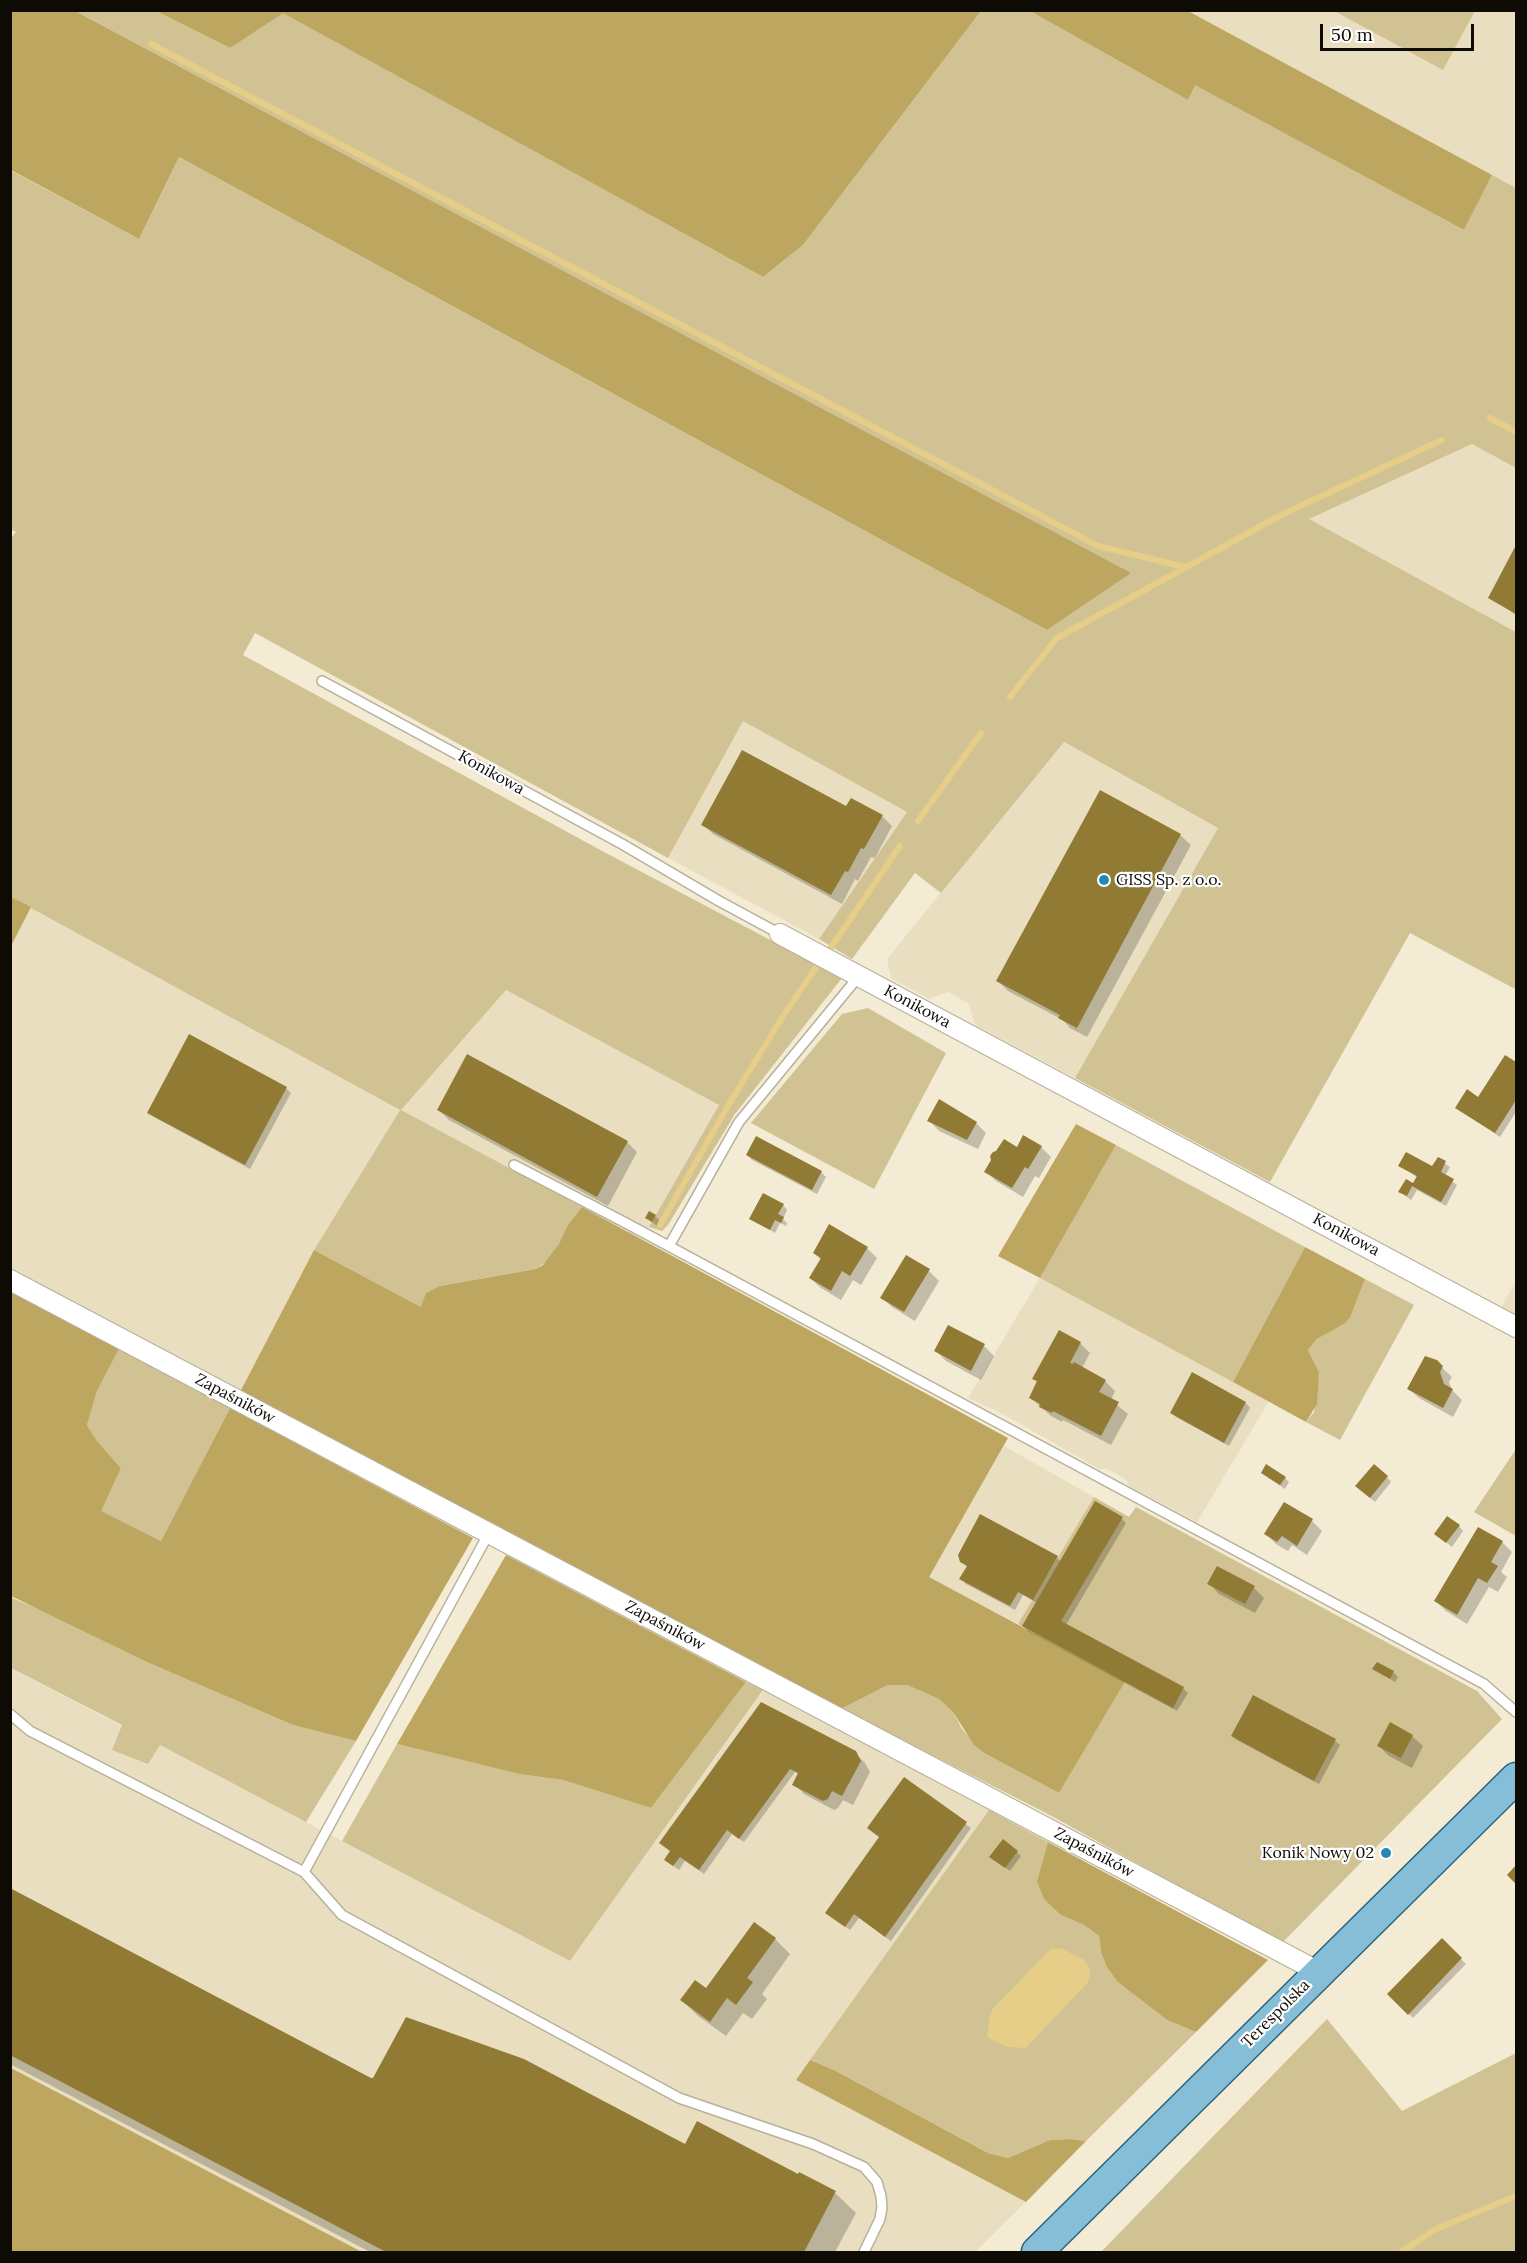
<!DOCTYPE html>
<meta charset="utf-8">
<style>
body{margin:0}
#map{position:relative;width:1527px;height:2263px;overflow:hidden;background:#f3ebd3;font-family:Lora,serif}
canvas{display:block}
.frame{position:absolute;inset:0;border:12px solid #0e0b05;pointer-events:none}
.scale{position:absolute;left:1320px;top:24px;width:154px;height:27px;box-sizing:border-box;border:3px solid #0e0b05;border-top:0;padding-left:8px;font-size:18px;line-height:21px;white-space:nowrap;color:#0e0b05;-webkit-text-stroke:4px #fff;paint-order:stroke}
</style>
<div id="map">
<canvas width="1527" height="2263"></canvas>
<div class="frame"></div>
<div class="scale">50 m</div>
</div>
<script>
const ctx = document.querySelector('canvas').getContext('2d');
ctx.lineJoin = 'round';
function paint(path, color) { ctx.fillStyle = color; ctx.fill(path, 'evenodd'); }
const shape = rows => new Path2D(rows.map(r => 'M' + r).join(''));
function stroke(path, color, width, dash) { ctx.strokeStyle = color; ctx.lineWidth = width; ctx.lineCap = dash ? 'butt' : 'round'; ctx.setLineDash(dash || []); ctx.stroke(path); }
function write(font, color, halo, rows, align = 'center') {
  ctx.font = font + ' Lora,serif'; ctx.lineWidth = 4.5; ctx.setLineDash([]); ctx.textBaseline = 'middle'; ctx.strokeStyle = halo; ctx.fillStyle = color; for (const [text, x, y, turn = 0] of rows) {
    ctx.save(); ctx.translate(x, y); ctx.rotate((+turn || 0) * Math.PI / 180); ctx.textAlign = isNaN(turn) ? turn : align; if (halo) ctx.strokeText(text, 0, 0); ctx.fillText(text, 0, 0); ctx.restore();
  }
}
const built = shape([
 [1188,11,1334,11,1443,69,1475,11,1516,11,1516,188],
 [1472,444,1516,468,1516,632,1308,519],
 [742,720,907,812,819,939,668,858],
 [1063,742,1218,828,1075,1078,975,1025,969,1004,948,992,929,999,891,978,887,959],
 [31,907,400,1110,506,990,720,1105,642,1239,400,1110,314,1250,240,1392,11,1271,10,946],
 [1040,1278,1269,1401,1197,1522,1129,1486,1126,1480,1117,1474,1105,1468,1101,1470,1003,1414,968,1398],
 [1516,1281,1516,1316,1501,1308],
 [1004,1446,1094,1497,1018,1624,928,1577],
 [10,1668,122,1726,112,1750,160,1745,570,1961,764,1690,989,1810,796,2080,1026,2202,975,2252,362,2252,11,2068]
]);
const green = shape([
 [75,11,156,11,230,48,282,12,763,277,803,245,981,11,1030,11,1188,100,1194,84,1464,230,1492,175,1516,188,1516,468,1472,444,1309,519,1516,632,1515,989,1410,933,1270,1182,1075,1078,1218,828,1064,742,941,893,915,873,852,959,819,939,907,812,743,721,668,858,255,633,243,655,604,852,842,978,735,1114,668,1225,662,1231,649,1227,719,1105,506,990,401,1110,582,1207,551,1258,536,1269,440,1286,421,1307,314,1250,400,1110,11,897,10,539,16,532,10,529,10,170,139,239,179,157,1047,630,1130,573],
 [1334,11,1475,11,1443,70],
 [868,1008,946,1053,874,1189,751,1123,842,1014],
 [1116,1145,1305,1247,1233,1382,1040,1278],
 [1365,1279,1414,1305,1340,1440,1306,1422,1314,1412,1319,1372,1308,1350,1317,1339,1344,1324,1350,1318],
 [119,1349,230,1408,161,1541,100,1511,121,1468,97,1441,87,1425,97,1391],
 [1516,1449,1516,1536,1474,1512],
 [1094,1497,1129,1517,1136,1507,1477,1691,1502,1719,1282,1943,1046,1813,841,1709,888,1685,907,1685,939,1699,953,1712,962,1729,984,1753,1059,1793,1125,1682,1018,1624],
 [10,1597,52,1615,149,1663,293,1725,356,1741,306,1822,160,1745,148,1764,112,1750,122,1725,11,1668],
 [746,1682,763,1690,570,1961,342,1841,397,1744,519,1774,563,1780,651,1808],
 [989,1810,1048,1842,1037,1881,1061,1915,1084,1925,1099,1936,1101,1952,1135,1995,1167,2020,1196,2032,1086,2141,1070,2139,1050,2140,1008,2158,988,2153,834,2070,810,2060],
 [1327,2019,1402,2111,1516,2053,1516,2252,1101,2252]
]);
const forest = shape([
 [10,11,75,11,1131,573,1047,630,179,157,139,239,11,170],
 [156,11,981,11,803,245,763,277,283,13,230,48],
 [1030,11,1188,11,1492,175,1464,230,1195,85,1188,100],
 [11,897,31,907,11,946],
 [1076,1124,1116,1145,1040,1278,998,1256],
 [582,1207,1008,1438,929,1577,1125,1682,1059,1793,984,1753,974,1745,953,1712,939,1699,907,1685,888,1685,841,1709,240,1392,314,1250,421,1307,426,1293,440,1286,536,1269,543,1265,559,1244,568,1225],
 [1305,1247,1365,1279,1350,1318,1344,1324,1317,1339,1308,1350,1319,1372,1317,1404,1306,1422,1233,1382],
 [11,1292,119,1349,97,1391,87,1425,97,1441,121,1468,101,1511,161,1541,230,1408,473,1538,356,1741,293,1725,149,1663,11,1596],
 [506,1555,746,1682,651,1808,563,1780,519,1774,397,1744],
 [1048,1842,1268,1960,1196,2032,1167,2020,1118,1982,1107,1967,1101,1952,1099,1936,1084,1925,1061,1915,1044,1899,1037,1881],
 [810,2060,834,2070,988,2153,1008,2158,1050,2140,1070,2139,1086,2141,1026,2202,796,2080],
 [10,2068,11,2068,362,2252,11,2252]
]);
const water = shape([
 [1061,1948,1084,1960,1089,1967,1090,1975,1088,1982,1026,2048,1007,2047,987,2037,990,2016,993,2008,1051,1949]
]);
const shadow = shape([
 [1516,548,1516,615,1490,598],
 [1100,792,1180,835,1191,845,1087,1037,1070,1028,1063,1020,1008,991,998,981],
 [847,808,882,816,892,826,875,858,871,857,858,881,855,879,842,904,713,834,703,824],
 [1506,1057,1516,1064,1516,1112,1500,1137,1462,1112,1479,1099],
 [286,1088,291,1093,250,1169,154,1117,149,1112],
 [439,1110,627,1142,637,1152,608,1206,449,1120],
 [929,1120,976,1123,986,1133,978,1149,939,1131],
 [1041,1147,1051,1157,1039,1178,1035,1176,1023,1197,996,1181,986,1171,1017,1149],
 [747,1155,821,1172,826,1177,817,1194,752,1160],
 [1439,1159,1450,1167,1445,1176,1457,1185,1446,1206,1417,1190,1411,1200,1400,1192,1413,1185,1418,1178,1400,1165,1433,1168],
 [783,1205,787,1210,783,1219,787,1223,786,1226,780,1223,775,1233,751,1218],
 [655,1216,660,1221,657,1226,647,1218],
 [867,1248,877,1258,861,1285,853,1280,841,1300,821,1288,810,1278,821,1260,814,1253],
 [907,1257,929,1271,939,1281,915,1321,892,1307,882,1297],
 [949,1327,984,1346,994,1356,981,1380,946,1361,936,1351],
 [1080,1343,1090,1353,1082,1368,1105,1381,1115,1391,1111,1400,1128,1414,1111,1445,1063,1420,1062,1422,1051,1416,1031,1398,1038,1383,1034,1379],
 [1436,1362,1452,1377,1449,1382,1452,1390,1462,1400,1453,1417,1419,1398,1408,1388],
 [1193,1374,1246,1403,1250,1408,1229,1446,1176,1417,1172,1413],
 [1267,1477,1285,1478,1289,1482,1285,1489],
 [1387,1477,1391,1482,1375,1502,1362,1491],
 [1122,1519,1126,1523,1066,1625,1183,1688,1188,1693,1177,1711,1028,1631,1023,1626,1037,1603,1023,1595,1015,1610,966,1584,961,1579,968,1567,961,1561,1057,1558,1061,1562],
 [1312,1521,1322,1531,1307,1555,1292,1545,1288,1551,1276,1544,1266,1534],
 [1459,1526,1463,1531,1452,1547,1441,1538],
 [1479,1529,1502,1542,1512,1552,1501,1572,1507,1577,1498,1592,1489,1587,1467,1624,1446,1611,1436,1601],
 [1209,1583,1254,1588,1264,1598,1255,1613,1219,1594],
 [1374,1669,1393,1672,1398,1677,1395,1682],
 [761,1704,855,1753,865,1763,870,1772,853,1805,843,1800,838,1808,834,1810,804,1794,794,1784,799,1774,795,1772,744,1842,732,1834,704,1874,685,1861,679,1870,671,1864],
 [1232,1736,1335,1741,1340,1745,1319,1784,1237,1740],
 [1412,1736,1423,1746,1412,1768,1389,1756,1379,1746],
 [904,1779,971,1828,891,1941,859,1918,850,1930,832,1917,881,1838],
 [1017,1852,1021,1856,1010,1871,996,1861],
 [10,1890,371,2079,685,2146,799,2176,835,2193,856,2213,835,2252,370,2252,10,2064],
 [775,1939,790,1954,762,1994,767,1999,752,2019,743,2013,726,2036,698,2016,682,2000,706,1991],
 [1442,1941,1466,1964,1413,2018,1389,1994]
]);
const stream = shape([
 [151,44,1098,546,1185,567],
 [1490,418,1516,432],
 [1010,697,1057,638,1283,514,1442,440],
 [918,821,981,733],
 [830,949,900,846],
 [660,1225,732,1099,785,1013,817,966],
 [1401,2252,1436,2229,1516,2196]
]);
const building = shape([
 [1516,545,1516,614,1488,598],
 [742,750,846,806,851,798,883,815,864,849,861,848,848,872,845,871,831,895,701,825],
 [1100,790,1181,834,1077,1028,1058,1018,1060,1015,996,981],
 [189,1034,287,1087,245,1165,147,1113],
 [467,1054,628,1141,597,1197,437,1110],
 [1505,1055,1516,1062,1516,1100,1495,1133,1455,1108,1467,1089,1478,1097],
 [939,1099,977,1122,967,1140,927,1121],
 [1023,1135,1042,1146,1028,1169,1025,1167,1012,1188,984,1172,991,1160,990,1156,993,1152,996,1151,1004,1139,1017,1147],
 [756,1136,822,1171,812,1190,746,1155],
 [1406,1152,1432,1166,1438,1157,1446,1161,1441,1172,1454,1179,1441,1202,1412,1186,1407,1196,1398,1192,1406,1179,1413,1183,1417,1176,1398,1166],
 [763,1193,784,1204,778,1214,784,1217,781,1223,775,1220,770,1230,749,1219],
 [649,1211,656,1215,652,1222,645,1218],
 [829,1224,868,1247,850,1276,842,1271,831,1291,809,1278,821,1258,813,1253],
 [906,1255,930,1269,904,1312,880,1298],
 [948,1325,985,1344,971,1371,934,1351],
 [1059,1330,1081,1342,1070,1363,1073,1364,1074,1362,1106,1380,1099,1392,1119,1402,1101,1436,1053,1411,1052,1413,1039,1407,1040,1404,1029,1398,1037,1381,1032,1379],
 [1425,1356,1437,1360,1443,1366,1440,1372,1444,1384,1453,1389,1443,1408,1407,1389],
 [1192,1372,1246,1402,1224,1443,1170,1413],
 [1266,1464,1286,1477,1280,1485,1261,1473],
 [1374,1464,1388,1476,1370,1498,1355,1486],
 [1095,1501,1123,1517,1061,1621,1184,1687,1173,1708,1022,1626],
 [1284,1502,1313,1519,1297,1546,1282,1536,1277,1542,1264,1534],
 [980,1514,1058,1556,1033,1600,1018,1592,1010,1606,959,1579,967,1566,960,1562,958,1555],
 [1447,1516,1460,1525,1446,1543,1434,1534],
 [1478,1527,1503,1541,1491,1562,1498,1566,1487,1583,1478,1578,1457,1615,1434,1601],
 [1217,1566,1255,1586,1245,1604,1207,1584],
 [1377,1662,1394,1671,1390,1679,1372,1669],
 [1253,1695,1336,1739,1314,1781,1231,1736],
 [761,1702,856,1751,861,1761,842,1796,832,1791,828,1799,823,1801,792,1785,798,1773,790,1769,739,1839,727,1830,699,1870,680,1857,673,1866,664,1860,670,1851,659,1843],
 [1390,1722,1413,1735,1401,1758,1377,1746],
 [904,1777,967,1822,885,1937,854,1914,845,1927,825,1913,879,1837,867,1828],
 [1003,1839,1018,1851,1005,1868,989,1857],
 [1516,1865,1516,1884,1507,1875],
 [10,1888,371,2078,373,2078,406,2017,524,2059,685,2144,697,2121,798,2174,799,2172,836,2191,804,2252,386,2252,10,2055],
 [754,1922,776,1938,747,1978,753,1982,736,2005,727,1998,710,2022,680,2000,695,1980,706,1988],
 [1442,1938,1462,1958,1408,2015,1387,1994]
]);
const lane = shape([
 [322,681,622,844,719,901,780,934],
 [514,1165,624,1222,1484,1684,1516,1712],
 [669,1246,739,1122,859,976],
 [10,1714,30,1731,304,1872,342,1915,679,2098,813,2144,864,2167,877,2182,881,2196,882,2207,880,2219,864,2252],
 [304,1872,489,1533]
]);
const street = shape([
 [780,934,1516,1327],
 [10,1280,1319,1972]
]);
const primary = shape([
 [1037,2252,1516,1778]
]);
const markers = [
 [1104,880,6,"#2687b2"],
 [1386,1853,6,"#2687b2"]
];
const streetNames = [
 ["Konikowa",491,773,29],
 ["Konikowa",917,1007,28],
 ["Konikowa",1346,1235,28],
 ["Zapaśników",235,1399,28],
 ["Zapaśników",665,1626,28],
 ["Zapaśników",1094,1853,28],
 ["Terespolska",1276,2014,-45]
];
const poiNames = [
 ["GISS Sp. z o.o.",1116,880],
 ["Konik Nowy 02",1374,1853,"right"]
];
paint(built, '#e9dfc0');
paint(green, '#d1c293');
paint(forest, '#bca660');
paint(water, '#e6ce88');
paint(shadow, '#0003');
stroke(stream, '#e6ce88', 6);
paint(building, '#907a34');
stroke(lane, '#b7b09a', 12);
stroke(street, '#b7b09a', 22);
stroke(primary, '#28637d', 33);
stroke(lane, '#fff', 9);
stroke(street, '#fff', 20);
stroke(primary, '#86bed8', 30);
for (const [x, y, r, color] of markers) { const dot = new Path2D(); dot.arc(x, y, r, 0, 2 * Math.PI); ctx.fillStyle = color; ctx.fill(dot); stroke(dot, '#fff', 2); }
write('16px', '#0e0b05', '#fff', streetNames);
write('16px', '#0e0b05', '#fff', poiNames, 'left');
</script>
